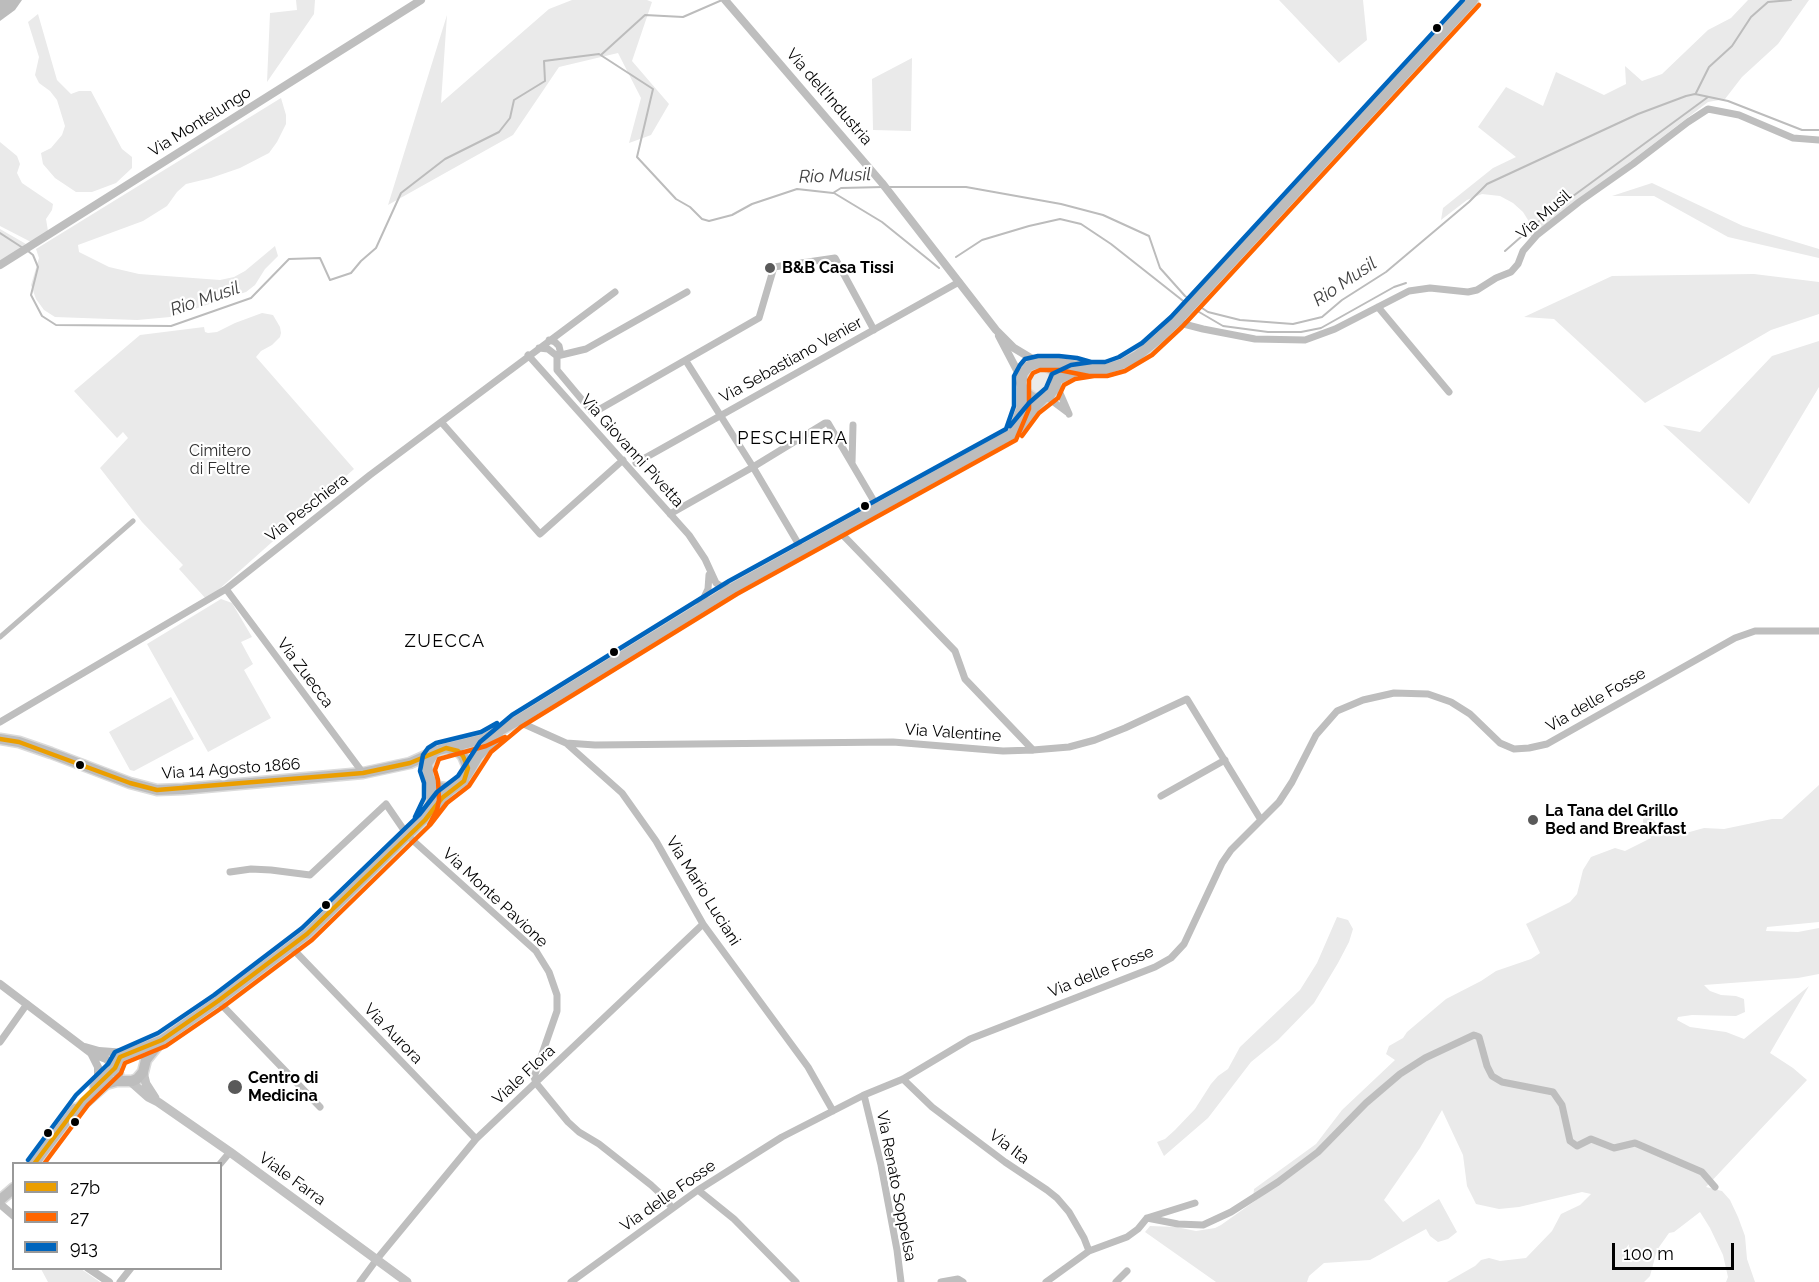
<!DOCTYPE html>
<style>
body{margin:0}
#map{position:relative;width:1819px;height:1282px;overflow:hidden;background:#fff;font-family:Raleway,sans-serif}
canvas{display:block}
.legend{position:absolute;left:12px;top:1162px;width:210px;height:108px;box-sizing:border-box;background:#fff;border:2px solid #999;margin:0;padding:8px 10px;list-style:none;font-size:18px;color:#000}
.legend li{display:flex;align-items:center;gap:12px;height:30px}
.legend b{width:30px;border:2px solid #999}
.scale{position:absolute;left:1612px;top:1243px;width:122px;height:27px;box-sizing:border-box;border:3px solid #000;border-top:0;padding-left:8px;font-size:18px;line-height:21px;white-space:nowrap;color:#000;-webkit-text-stroke:4px #fff;paint-order:stroke}
</style>
<div id="map">
<canvas width="1819" height="1282"></canvas>
<ul class="legend">
<li><b style="height:8px;background:#eb9e00"></b>27b</li>
<li><b style="height:8px;background:#f60"></b>27</li>
<li><b style="height:8px;background:#0065bd"></b>913</li>
</ul>
<div class="scale">100 m</div>
</div>
<script>
const ctx = document.querySelector('canvas').getContext('2d');
ctx.lineJoin = 'round';
function paint(path, color) { ctx.fillStyle = color; ctx.fill(path, 'evenodd'); }
const shape = rows => new Path2D(rows.map(r => 'M' + r).join(''));
function stroke(path, color, width, dash) { ctx.strokeStyle = color; ctx.lineWidth = width; ctx.lineCap = dash ? 'butt' : 'round'; ctx.setLineDash(dash || []); ctx.stroke(path); }
function write(font, color, halo, rows, align = 'center') {
  ctx.font = font + ' Raleway,sans-serif'; ctx.lineWidth = 4.5; ctx.setLineDash([]); ctx.textBaseline = 'middle'; ctx.strokeStyle = halo; ctx.fillStyle = color; for (const [text, x, y, turn = 0] of rows) {
    ctx.save(); ctx.translate(x, y); ctx.rotate((+turn || 0) * Math.PI / 180); ctx.textAlign = isNaN(turn) ? turn : align; if (halo) ctx.strokeText(text, 0, 0); ctx.fillText(text, 0, 0); ctx.restore();
  }
}
const green = shape([
 [296,0,315,0,314,14,267,82,270,13,297,10],
 [572,0,647,0,652,2,632,61,669,104,651,135,629,143,641,98,618,53,559,67,513,135,388,205,447,15,441,103,549,9],
 [1279,0,1363,0,1367,40,1339,63],
 [1748,0,1809,0,1778,44,1742,77,1725,99,1708,102,1531,238,1528,220,1523,212,1513,203,1500,196,1482,194,1467,200,1441,220,1443,208,1493,168,1516,157,1478,127,1506,87,1543,106,1556,72,1604,95,1626,84,1625,66,1642,81,1662,74,1708,30,1731,18],
 [38,14,57,80,71,94,79,91,91,91,122,149,132,157,132,168,116,183,92,192,76,192,55,178,43,164,41,153,51,148,62,135,65,126,57,100,50,91,39,83,35,75,39,57,28,22],
 [912,58,911,131,873,130,872,79],
 [281,98,286,115,286,124,277,142,269,153,240,168,211,178,186,184,177,192,167,206,143,221,78,245,79,252,109,267,139,274,220,280,234,277,245,271,275,246,278,256,265,269,255,285,246,292,170,317,137,320,55,317,44,310,36,299,31,285,39,258,36,249],
 [0,142,17,156,20,164,17,173,22,183,53,204,52,210,46,219,48,231,31,242,0,226],
 [1652,183,1743,226,1819,249,1819,258,1728,237,1654,196,1612,196],
 [0,229,26,244,0,262],
 [1754,274,1819,282,1819,314,1771,330,1645,403,1554,319,1524,317,1612,276],
 [262,313,273,315,280,327,281,333,280,337,272,345,261,351,256,357,354,469,207,600,179,569,183,565,142,522,100,468,128,438,123,432,117,438,74,391,140,335,204,327,205,332,208,333,217,332,235,323],
 [1819,341,1819,387,1749,504,1663,425,1700,432,1772,356],
 [1044,365,1055,379,1046,396,1026,391,1023,374],
 [221,599,232,603,252,637,241,642,253,664,244,670,271,718,208,752,147,644],
 [171,697,194,739,134,771,130,770,109,732],
 [1819,785,1819,922,1767,927,1766,931,1798,932,1819,928,1819,974,1798,978,1704,985,1710,991,1721,995,1736,996,1744,999,1745,1012,1736,1016,1692,1015,1678,1017,1677,1020,1690,1027,1726,1032,1744,1039,1809,986,1770,1053,1793,1068,1807,1080,1706,1187,1722,1191,1730,1200,1738,1217,1745,1236,1747,1259,1755,1282,1726,1282,1728,1277,1723,1255,1710,1228,1700,1212,1674,1232,1669,1233,1657,1250,1650,1276,1644,1282,1447,1282,1475,1266,1481,1260,1489,1258,1500,1261,1526,1258,1552,1231,1561,1214,1580,1205,1591,1194,1582,1192,1519,1207,1499,1209,1476,1204,1467,1186,1463,1155,1442,1110,1420,1148,1384,1200,1403,1222,1439,1199,1457,1232,1448,1239,1438,1242,1430,1236,1426,1229,1370,1260,1324,1263,1309,1276,1307,1282,1216,1282,1145,1232,1150,1226,1176,1227,1196,1231,1215,1228,1221,1225,1293,1174,1323,1149,1364,1107,1394,1082,1438,1053,1471,1037,1479,1037,1475,1031,1473,1034,1454,1041,1392,1079,1362,1105,1321,1147,1291,1171,1253,1199,1254,1189,1316,1144,1342,1110,1395,1060,1386,1054,1389,1046,1403,1038,1407,1032,1446,999,1481,981,1496,971,1531,959,1540,953,1526,924,1570,902,1577,894,1583,870,1591,857,1615,848,1625,851,1651,838,1643,823,1643,819,1647,817,1652,819,1663,830,1686,833,1704,828,1724,829,1772,819,1782,819],
 [1337,917,1348,920,1353,929,1349,942,1338,963,1314,1003,1278,1040,1251,1062,1208,1118,1164,1156,1157,1142,1165,1139,1175,1130,1195,1109,1211,1084,1218,1076,1228,1069,1240,1047,1300,990,1317,963],
 [41,1269,81,1269,100,1282,48,1282]
]);
const water = shape([
 [0,0,22,0,15,10,0,21]
]);
const stream = shape([
 [602,54,645,15,683,17,722,0],
 [1696,93,1709,67,1732,46,1751,17,1768,2,1791,0],
 [889,187,966,187,1061,204,1103,215,1149,236,1160,268,1185,296,1192,301],
 [834,193,882,222,939,268],
 [0,233,23,248],
 [28,251,33,255,38,267,31,295,42,316,56,325,171,326,251,298,289,259,320,258,330,280,351,273,361,261,376,248,401,193,445,159,499,132,510,118,514,100,545,81,544,61,599,54,653,89,637,157,676,199,690,207,702,219,709,221,732,215,752,204,797,189,833,193,841,188,883,187],
 [1505,251,1539,221,1708,97],
 [956,257,982,240,1029,226,1060,219,1081,224,1111,244,1187,304],
 [1196,304,1208,312,1240,320,1293,324,1322,317,1342,300,1386,272,1469,202,1487,184,1638,114,1686,96,1695,94,1728,101,1802,130,1819,130],
 [1194,309,1223,326,1268,332,1301,332,1321,328,1394,287,1406,283]
]);
const pedestrian = shape([
 [0,637,133,521]
]);
const minor = shape([
 [1378,307,1449,392],
 [1176,322,1203,329,1255,339,1305,340,1335,329,1409,291,1430,288,1468,292,1477,290,1496,278,1511,272,1518,264,1523,251,1537,235,1579,202,1633,164,1688,122,1708,109,1739,115,1793,138,1819,140],
 [549,340,555,342,559,346,561,355],
 [539,348,548,349,557,356,586,349,687,292],
 [528,355,689,535,705,559,716,583,722,587,731,588],
 [557,356,557,370,593,413,759,318,774,267,835,258,874,330],
 [686,361,753,467,802,550],
 [1056,384,1069,414],
 [1047,397,1067,412],
 [442,423,540,534,623,460],
 [636,463,959,282],
 [852,463,853,425],
 [670,514,753,467,825,423,828,423,878,508],
 [838,530,955,651,965,679,1033,750],
 [226,589,363,773],
 [700,606,708,589,709,575],
 [517,721,566,743,622,793,656,841,703,924,808,1067,833,1111],
 [0,722,226,589,370,475,615,292],
 [566,743,595,745,893,742,1003,751,1033,750,1069,747,1095,740,1125,728,1187,699,1261,820],
 [1161,796,1225,760],
 [230,872,251,869,271,870,310,875,386,804,408,836,536,951,549,972,557,995,557,1011,534,1077,536,1083,568,1122,579,1132,599,1144,651,1185,664,1197,672,1208],
 [291,947,476,1139],
 [218,1001,320,1107],
 [0,1042,27,1004],
 [903,1079,932,1107,1005,1162,1047,1190,1057,1198,1069,1212,1084,1238,1089,1251,1046,1282],
 [864,1095,881,1165,897,1250,901,1282],
 [220,1164,230,1152],
 [698,1190,734,1219,796,1282],
 [1147,1218,1178,1224,1203,1225,1231,1212,1278,1182,1318,1152,1366,1103,1400,1074,1425,1058,1474,1035,1479,1037,1487,1066,1492,1076,1502,1082,1553,1092,1562,1105,1570,1141,1577,1146,1591,1139,1614,1148,1635,1143,1702,1172,1715,1187],
 [1089,1251,1127,1237,1138,1229,1147,1218,1195,1203],
 [120,1282,131,1268],
 [360,1282,377,1259,476,1139,703,924],
 [571,1282,698,1190,782,1137,864,1095,903,1079,970,1039,1155,967,1171,958,1184,944,1222,863,1231,850,1279,802,1292,782,1316,735,1337,711,1363,700,1394,693,1428,694,1451,702,1470,714,1500,743,1514,749,1529,748,1547,744,1735,638,1755,631,1819,631],
 [941,1282,958,1279,963,1282],
 [1116,1282,1127,1271]
]);
const tertiary = shape([
 [725,0,882,183,996,330,1014,348,1039,363],
 [0,265,421,0],
 [999,336,1021,378],
 [0,984,91,1053,98,1067,98,1078,96,1086],
 [85,1047,99,1051,126,1053],
 [91,1053,106,1059,115,1067],
 [0,1204,14,1216],
 [88,1268,109,1282]
]);
const secondary = shape([
 [143,1072,146,1084,155,1098],
 [130,1081,148,1097,158,1102,230,1152,407,1282]
]);
const primary = shape([
 [1044,364,1053,370,1055,375,1056,384,1050,395,1044,398,1035,399,1024,392,1021,383,1023,373,1029,366,1039,363,1059,363,1085,367],
 [1057,380,1073,372,1090,369,1106,369,1122,364,1137,356,1158,339,1176,322,1473,0],
 [1014,429,1022,407,1022,388],
 [0,739,19,742,51,753,130,783,157,790,183,789,363,773,410,763,439,750,484,739,517,721,733,588,1012,434,1019,428,1034,408,1044,398],
 [433,755,427,764,429,778,433,783,438,787,452,789,464,781,468,768,463,756,458,751,446,748],
 [467,775,478,756,498,736],
 [431,814,442,798,452,789],
 [118,1074,115,1067,120,1057,160,1041],
 [95,1086,115,1068],
 [72,1114,106,1084,117,1081,132,1081,137,1079,143,1072,146,1060,162,1040,218,1001,307,934,423,820,430,807,432,799,431,781],
 [34,1164,75,1109],
 [0,1200,14,1188]
]);
const bus1 = shape([
 [0,739,19,742,130,783,157,790,363,773,410,763,446,748,458,751,463,756,468,768,464,781,442,798,425,820,307,934,218,1001,162,1040,120,1057,115,1068,82,1100,34,1164]
]);
const bus2 = shape([
 [1022,436,1039,413,1058,398,1064,385,1075,379,1094,376],
 [429,825,437,810,439,800,438,780,435,770,439,759,486,746,505,737],
 [44,1164,88,1105,121,1073,125,1063,166,1046,223,1007,312,940,430,825,447,803,469,786,491,752,521,727,737,594,1016,440,1029,409,1029,380,1033,373,1040,370,1059,370,1089,376,1107,376,1125,371,1152,355,1182,327,1479,5]
]);
const bus3 = shape([
 [1010,426,1029,403,1046,388,1052,374,1071,365,1092,362],
 [415,817,424,798,424,783,420,771,423,755,428,748,436,743,481,732,497,723],
 [28,1160,76,1095,108,1064,115,1052,158,1033,214,995,302,928,419,815,437,792,458,776,480,742,512,715,729,581,1006,429,1014,406,1014,376,1020,365,1025,359,1038,356,1059,356,1077,358,1091,362,1105,362,1119,357,1142,343,1171,317,1463,0]
]);
const markers = [
 [1437,28,5,"#000"],
 [770,268,6,"#595959"],
 [865,506,5,"#000"],
 [614,652,5,"#000"],
 [80,765,5,"#000"],
 [1533,820,6,"#595959"],
 [326,905,5,"#000"],
 [235,1087,8,"#595959"],
 [75,1122,5,"#000"],
 [48,1133,5,"#000"]
];
const streetNames = [
 ["Via dell'Industria",829,97,49],
 ["Via Montelungo",200,122,-32],
 ["Via Musil",1544,215,-41],
 ["Via Sebastiano Venier",791,360,-29],
 ["Via Giovanni Pivetta",632,451,48],
 ["Via Peschiera",307,508,-38],
 ["Via Zuecca",305,673,53],
 ["Via delle Fosse",1596,700,-30],
 ["Via Valentine",953,733,4],
 ["Via 14 Agosto 1866",231,769,-4],
 ["Via Mario Luciani",703,891,58],
 ["Via Monte Pavione",495,898,43],
 ["Via delle Fosse",1101,972,-22],
 ["Via Aurora",393,1034,46],
 ["Viale Flora",524,1075,-43],
 ["Via Ita",1009,1147,37],
 ["Viale Farra",292,1179,36],
 ["Via Renato Soppelsa",896,1186,79],
 ["Via delle Fosse",668,1196,-35]
];
const poiNames = [
 ["B&B Casa Tissi",782,268],
 ["La Tana del Grillo",1545,811],
 ["Bed and Breakfast",1545,829],
 ["Centro di",248,1078],
 ["Medicina",248,1096]
];
const parkNames = [
 ["Cimitero",220,451],
 ["di Feltre",220,469]
];
const waterNames = [
 ["Rio Musil",835,176,-2],
 ["Rio Musil",1345,282,-34],
 ["Rio Musil",205,299,-19]
];
const neighbourhoodNames = [
 ["PESCHIERA",793,439],
 ["ZUECCA",445,642]
];
paint(green, '#eaeaea');
paint(water, '#bcbcbc');
stroke(stream, '#bcbcbc', 2);
stroke(primary, '#dbdbdb', 13);
stroke(pedestrian, '#bebebe', 5);
stroke(minor, '#bebebe', 7);
stroke(tertiary, '#bebebe', 8);
stroke(secondary, '#c2c2c2', 9);
stroke(primary, '#bdbdbd', 10);
stroke(bus1, '#eb9e00', 4.5);
stroke(bus2, '#f60', 4.5);
stroke(bus3, '#0065bd', 4.5);
for (const [x, y, r, color] of markers) { const dot = new Path2D(); dot.arc(x, y, r, 0, 2 * Math.PI); ctx.fillStyle = color; ctx.fill(dot); stroke(dot, '#fff', 2); }
write('16px', '#000', '#fff', streetNames);
write('bold 16px', '#000', '#fff', poiNames, 'left');
write('16px', '#303030', '#fff', parkNames);
write('italic 18px', '#414141', '#fff', waterNames);
ctx.letterSpacing = '1.5px';
write('18px', '#000', '#fff', neighbourhoodNames);
ctx.letterSpacing = '0px';
</script>
